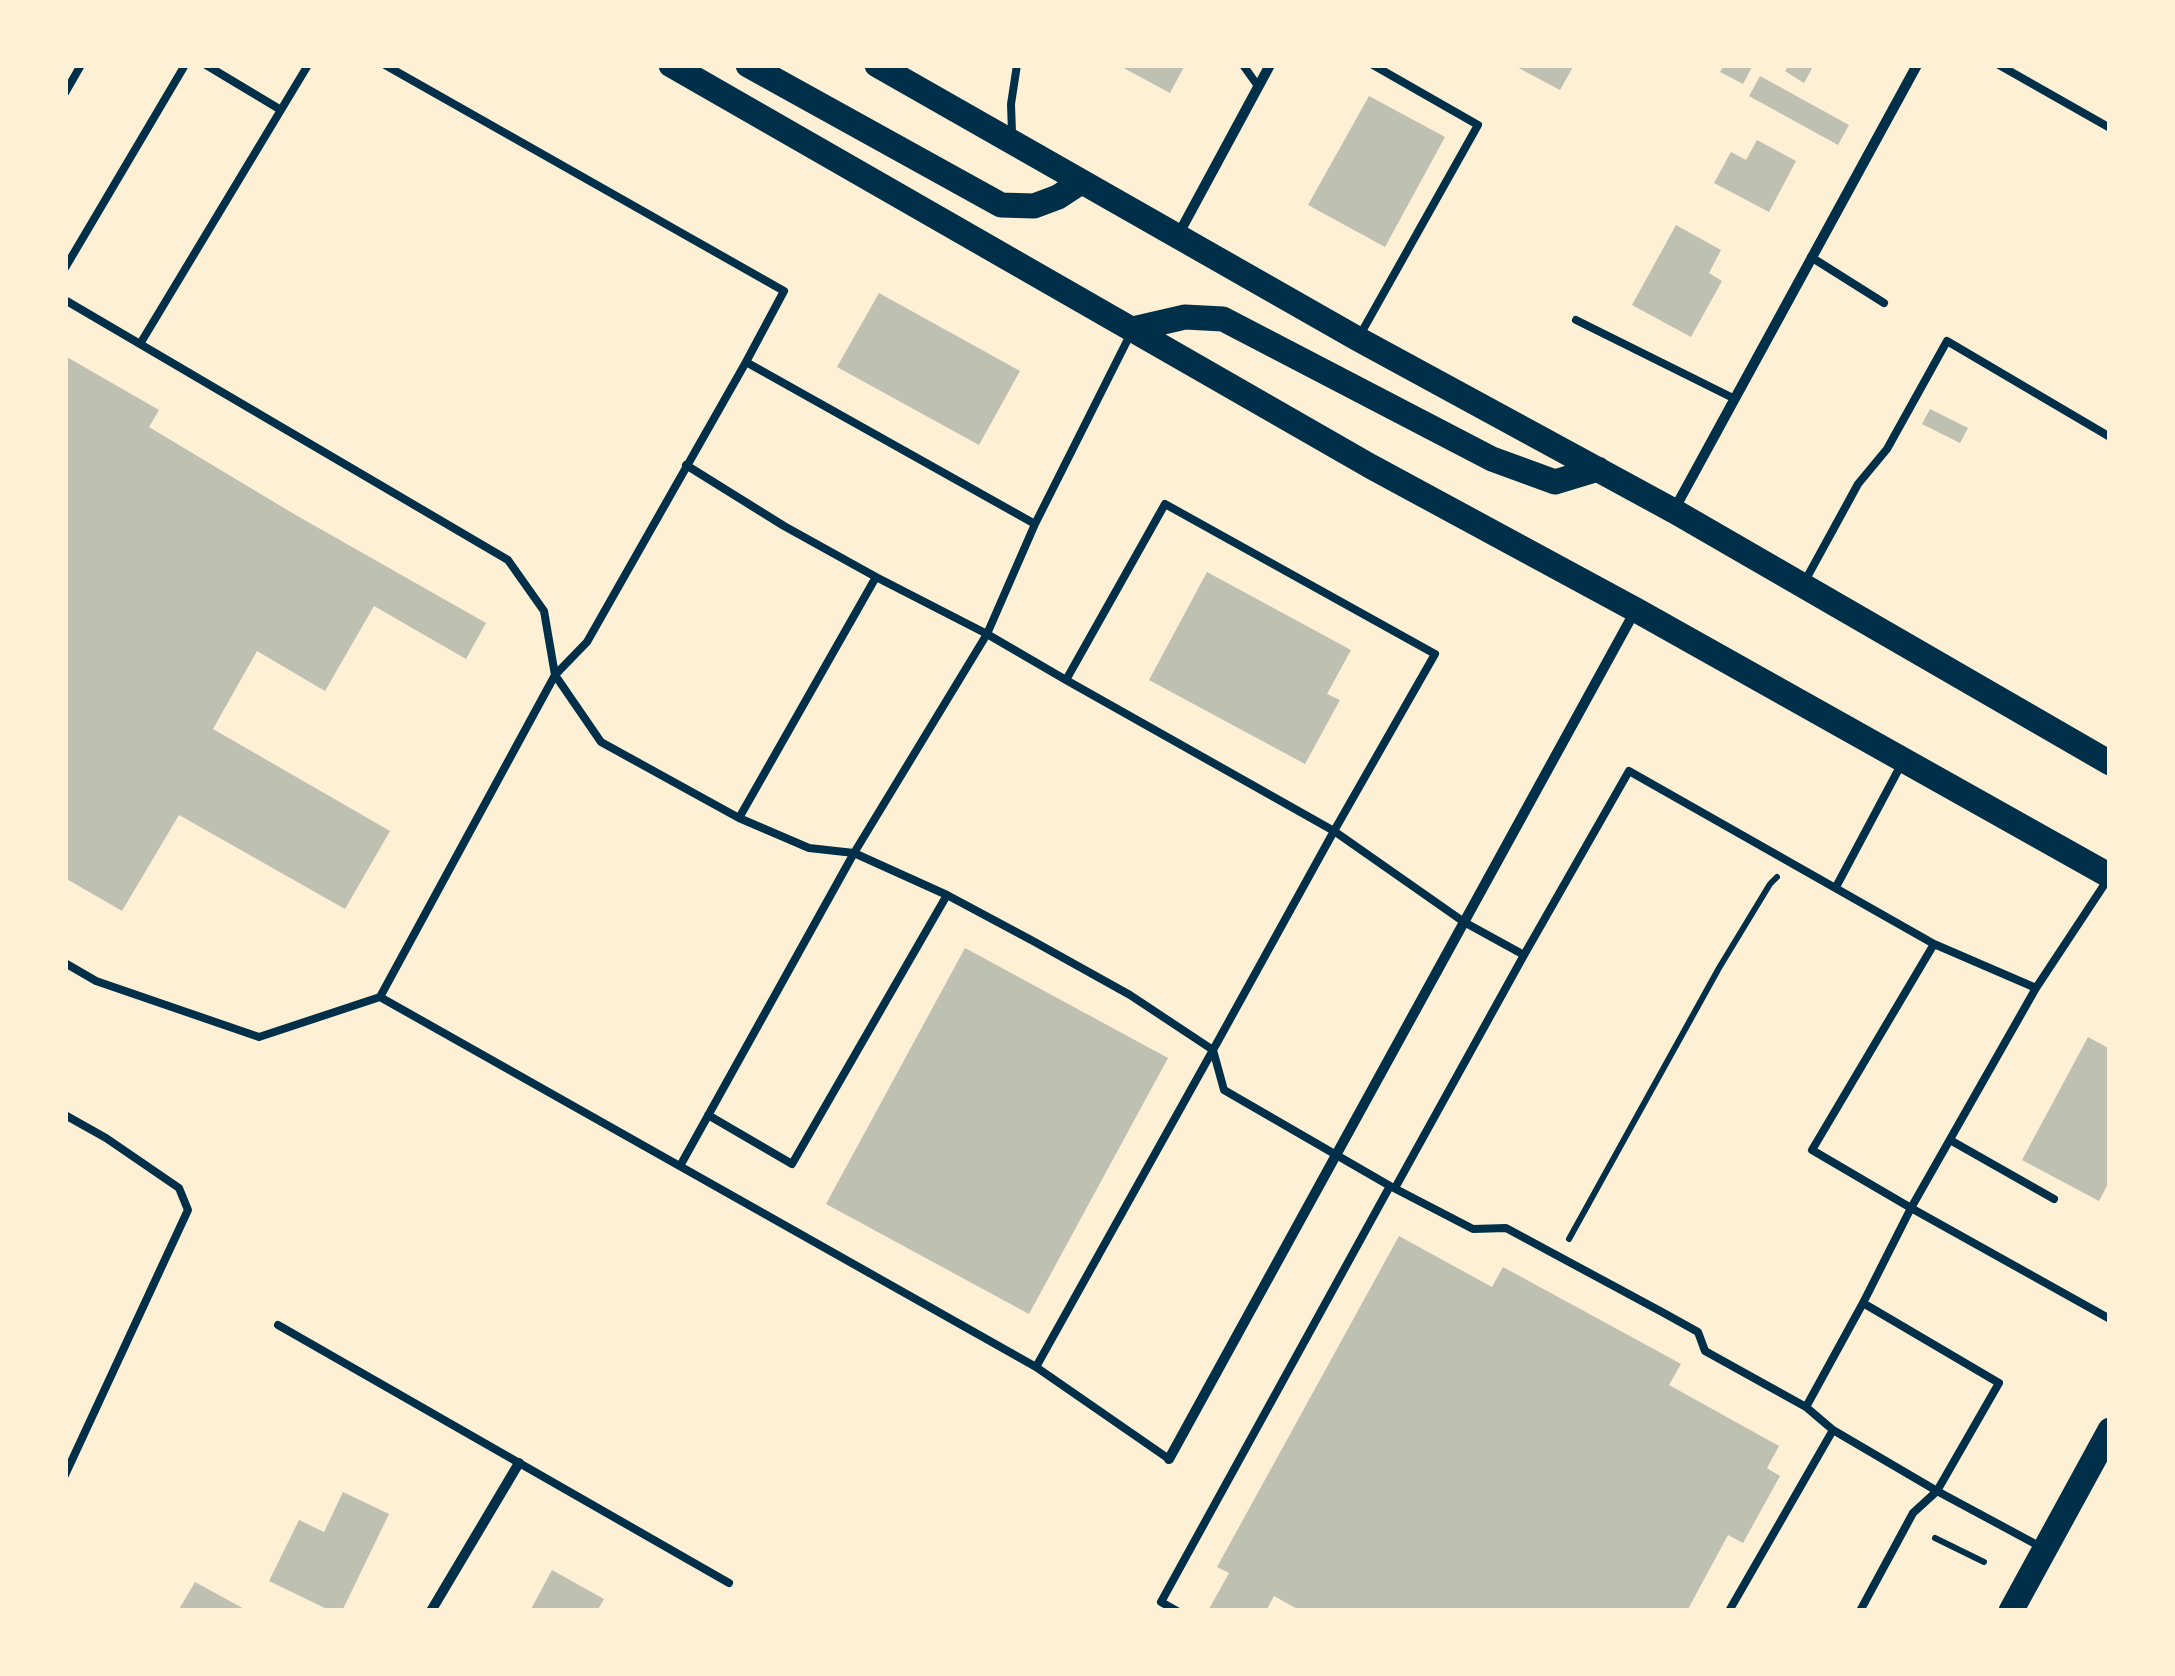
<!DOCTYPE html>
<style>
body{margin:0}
#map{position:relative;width:2175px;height:1676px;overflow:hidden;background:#fdf0d5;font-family:"Playfair Display",serif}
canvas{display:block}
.frame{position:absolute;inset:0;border:68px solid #fdf0d5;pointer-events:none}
</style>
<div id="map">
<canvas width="2175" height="1676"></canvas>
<div class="frame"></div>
</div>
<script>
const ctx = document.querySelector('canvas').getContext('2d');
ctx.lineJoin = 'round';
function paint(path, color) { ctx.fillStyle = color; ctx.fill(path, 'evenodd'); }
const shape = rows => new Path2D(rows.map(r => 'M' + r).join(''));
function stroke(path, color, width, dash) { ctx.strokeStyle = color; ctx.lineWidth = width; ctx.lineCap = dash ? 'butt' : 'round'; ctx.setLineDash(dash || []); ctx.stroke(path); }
const building = shape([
 [1118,65,1185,65,1170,93],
 [1513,65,1568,65,1573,67,1560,90],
 [1724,65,1753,65,1743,84,1720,72],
 [1789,65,1814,65,1804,83,1785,71],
 [1760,76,1849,125,1838,145,1749,96],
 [1369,96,1445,137,1385,247,1308,205],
 [1757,140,1796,161,1769,212,1714,183,1731,152,1746,160],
 [1676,225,1721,250,1709,273,1722,281,1691,337,1632,305],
 [879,293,1020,371,979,445,837,367],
 [65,356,159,410,149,427,294,514,486,623,466,659,374,606,325,691,257,651,213,729,390,831,345,909,179,815,122,911,65,878],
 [1930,409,1968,428,1960,443,1922,424],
 [1207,572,1351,650,1327,694,1340,700,1305,764,1149,680],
 [965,948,1168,1058,1029,1314,826,1204],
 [2088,1037,2110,1049,2110,1180,2099,1201,2022,1160],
 [1399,1236,1492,1287,1503,1267,1650,1347,1681,1364,1669,1385,1779,1446,1767,1468,1780,1476,1743,1543,1728,1535,1687,1611,1301,1611,1274,1596,1266,1611,1209,1609,1229,1573,1217,1567],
 [343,1492,389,1514,342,1611,331,1611,269,1581,299,1520,324,1532],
 [552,1570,604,1599,597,1611,530,1611],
 [195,1582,248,1611,178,1611]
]);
const path = shape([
 [1569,1239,1719,968,1770,884,1777,877],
 [1935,1538,1984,1562]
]);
const service = shape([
 [206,65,281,110],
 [308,65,140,344,508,560,544,611,555,675,380,997,1036,1367],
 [385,65,784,291,746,362,1035,524,987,634,1066,680,1334,831,1435,654,1165,504,1066,680],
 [1243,65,1258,86],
 [1999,65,2110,128],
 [65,93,81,65],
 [1012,133,1011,104,1017,65],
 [1811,257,1884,303],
 [65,268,185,65],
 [65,300,140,344],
 [1576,320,1735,399],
 [1360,335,1478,125,1373,65],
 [746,362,587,642,555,675,601,742,739,818,809,848,854,853,987,634,876,577],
 [686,465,784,526,876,577,739,818],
 [1035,524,1131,333],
 [1805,581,1858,484,1887,449,1947,341,2110,437],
 [1836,887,1902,763],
 [1934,944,2036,988,1911,1208,1812,1150,1934,944],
 [65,963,96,981,259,1037,380,997],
 [2036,988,2108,879],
 [65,1115,106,1138,179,1188,188,1210,65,1475],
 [708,1115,792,1164,947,895],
 [1950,1140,2054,1199],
 [680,1166,854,853,947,895,1033,941,1130,995,1213,1050,1334,831,1464,922,1524,955],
 [1395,1188,1524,955,1629,771,1934,944],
 [1863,1303,1911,1208,2110,1319],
 [278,1325,729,1583],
 [1806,1407,1863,1303,1999,1383,1937,1491,1913,1513,1860,1611],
 [1169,1459,1036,1367,1213,1050,1224,1090,1390,1186,1473,1229,1506,1228,1662,1312,1698,1332,1705,1351,1806,1407,1833,1430,1937,1491,2041,1547],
 [1177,1611,1161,1602,1390,1186],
 [1729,1611,1833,1430]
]);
const minor = shape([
 [1177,237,1270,65],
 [1674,510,1917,65],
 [1169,1459,1635,611],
 [431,1611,519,1463]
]);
const primary = shape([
 [671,65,1370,466,1636,610,2110,876],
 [748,65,1001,205,1034,206,1058,197,1081,182],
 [877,65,1358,339,1674,511,2110,763],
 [1133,329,1185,317,1223,319,1492,459,1555,482,1598,469],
 [2011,1611,2110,1430]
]);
paint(building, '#bec0b2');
stroke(path, '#003049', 6);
stroke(service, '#003049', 8);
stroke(minor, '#003049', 10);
stroke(primary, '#003049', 25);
</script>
